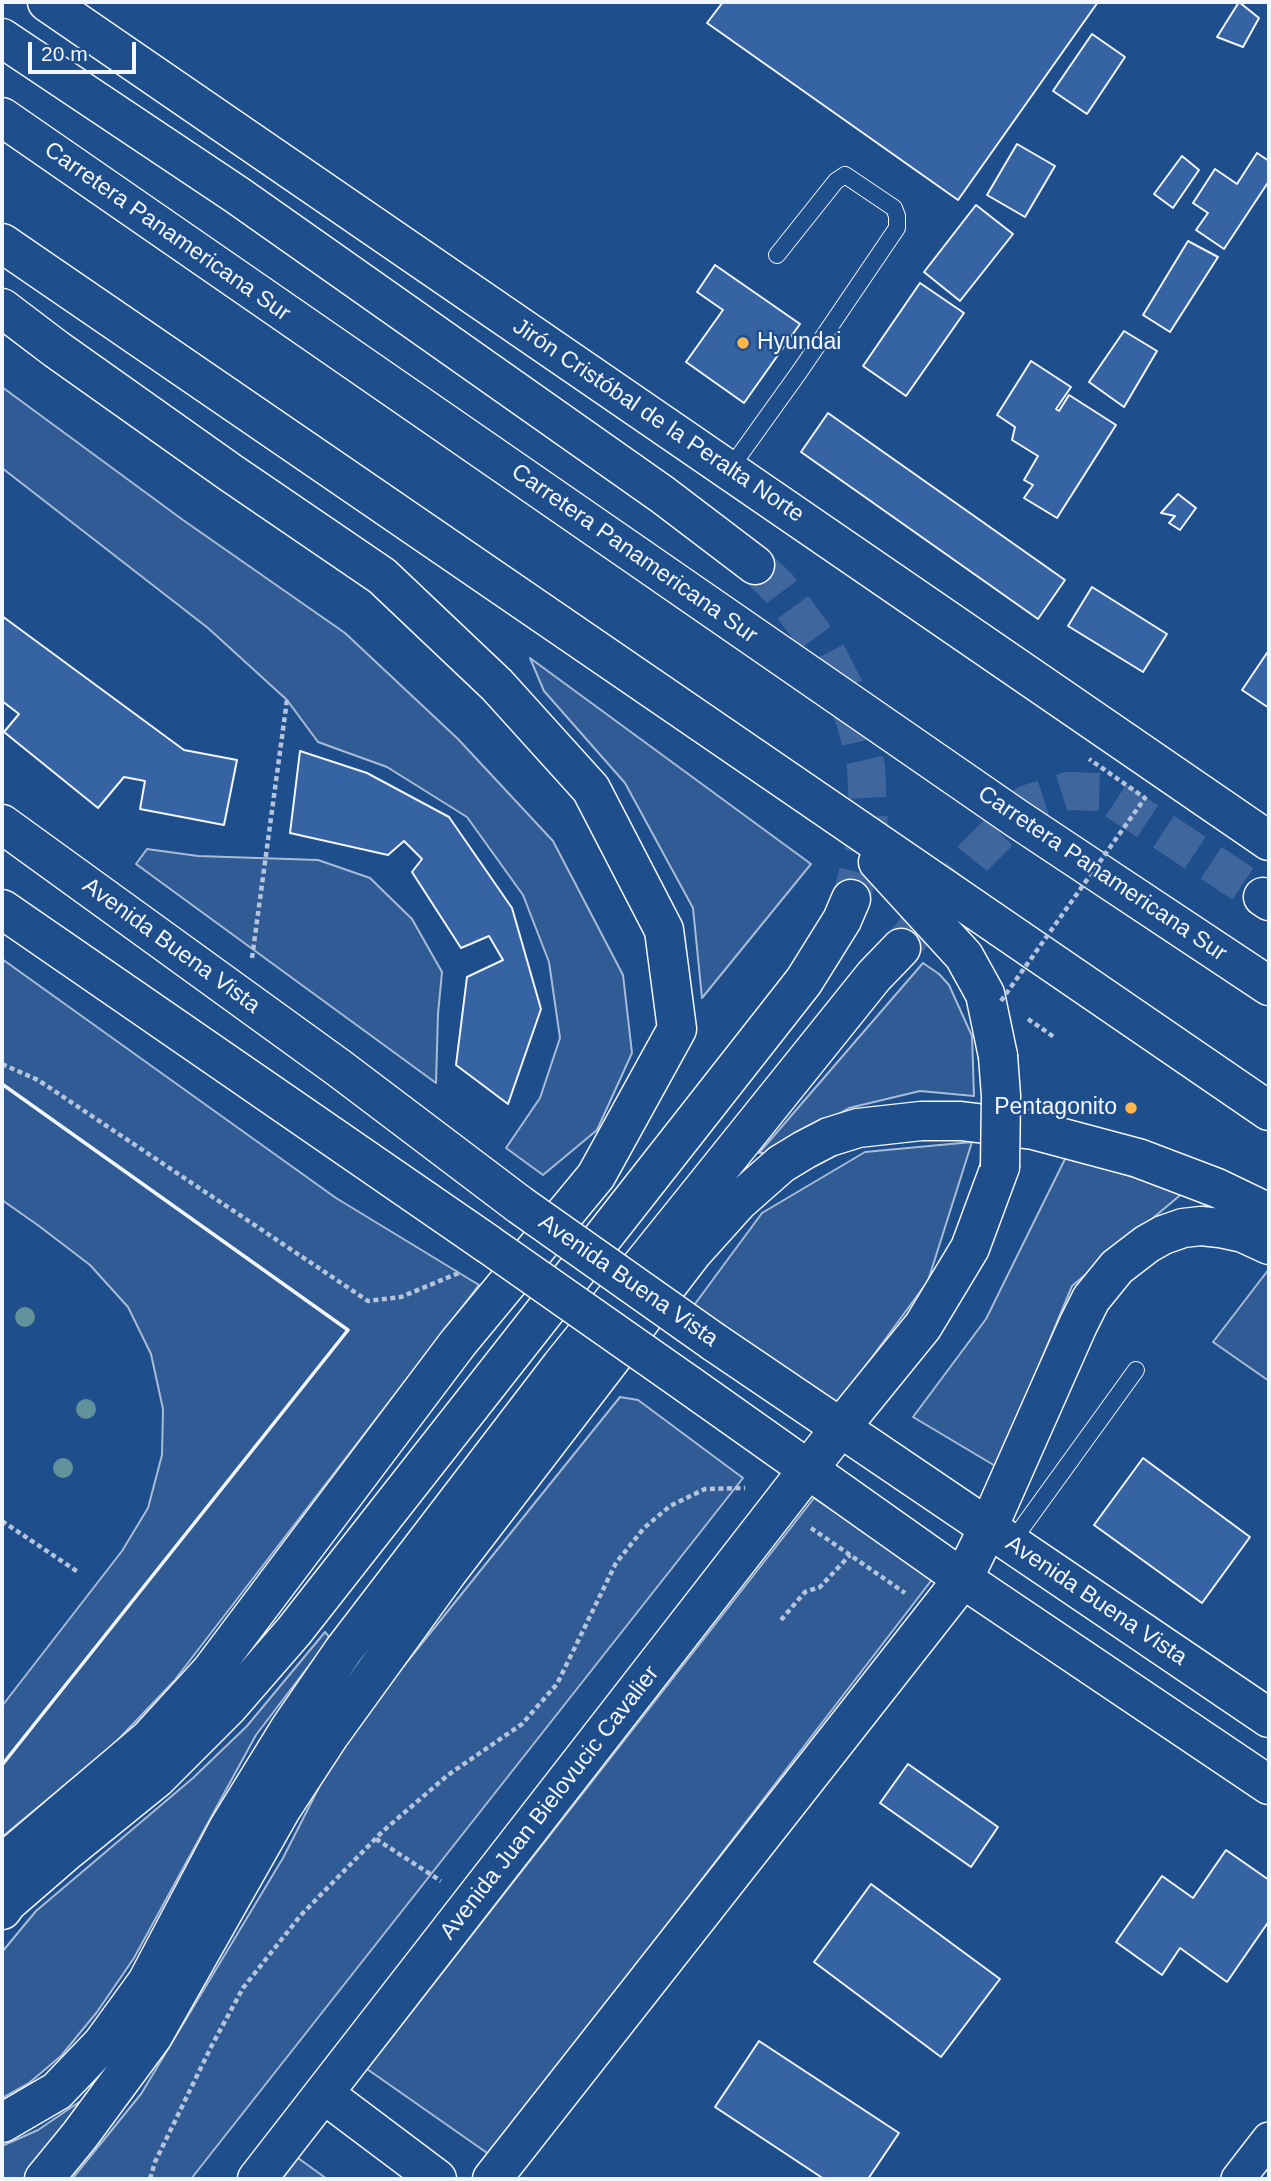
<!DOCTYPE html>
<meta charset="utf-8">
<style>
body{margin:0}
#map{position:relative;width:1271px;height:2181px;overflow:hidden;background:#1f4e8c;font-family:Helvetica,sans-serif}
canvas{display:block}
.frame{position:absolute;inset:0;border:4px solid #f2f6ff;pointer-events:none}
.scale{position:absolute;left:28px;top:42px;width:108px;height:32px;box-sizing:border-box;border:4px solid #f2f6ff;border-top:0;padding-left:9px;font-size:21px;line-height:24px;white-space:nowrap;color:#f2f6ff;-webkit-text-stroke:5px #1f4e8c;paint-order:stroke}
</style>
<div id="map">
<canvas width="1271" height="2181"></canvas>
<div class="frame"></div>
<div class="scale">20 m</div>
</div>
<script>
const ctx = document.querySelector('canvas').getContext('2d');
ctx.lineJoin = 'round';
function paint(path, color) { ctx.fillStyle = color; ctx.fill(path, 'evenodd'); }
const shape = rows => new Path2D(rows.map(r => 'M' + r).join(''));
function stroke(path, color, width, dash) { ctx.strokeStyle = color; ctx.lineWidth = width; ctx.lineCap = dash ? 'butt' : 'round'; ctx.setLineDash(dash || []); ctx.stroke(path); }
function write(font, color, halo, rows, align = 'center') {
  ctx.font = font + ' Helvetica,sans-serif'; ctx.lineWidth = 5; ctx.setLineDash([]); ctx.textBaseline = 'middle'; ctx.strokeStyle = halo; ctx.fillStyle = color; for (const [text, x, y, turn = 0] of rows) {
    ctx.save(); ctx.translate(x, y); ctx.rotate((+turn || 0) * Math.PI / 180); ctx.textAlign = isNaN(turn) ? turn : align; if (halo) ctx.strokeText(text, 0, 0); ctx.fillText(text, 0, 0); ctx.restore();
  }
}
const green = shape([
 [2,387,183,520,345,633,458,739,553,841,623,975,632,1053,597,1130,543,1175,506,1148,540,1098,560,1038,549,962,523,895,467,817,387,767,318,742,287,700,208,628,2,468,2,387],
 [530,658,811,864,702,998,693,908,625,783,544,691,530,658],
 [147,849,198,856,318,860,370,878,412,919,442,972,438,1014,436,1083,136,864,147,849],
 [2,959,336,1198,479,1285,174,1681,113,1745,2,1837,2,1706,122,1551,148,1508,162,1455,163,1409,151,1354,128,1307,90,1265,39,1226,2,1200,2,959],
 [923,963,939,974,949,985,972,1036,974,1096,920,1091,849,1108,769,1153,759,1153,923,963],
 [972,1142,928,1281,834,1409,689,1312,762,1213,865,1152,972,1142],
 [1066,1157,1184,1192,1072,1286,997,1467,913,1417,986,1319,1066,1157],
 [1269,1269,1269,1381,1213,1342,1269,1269],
 [620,1397,638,1400,743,1478,191,2179,72,2179,141,2094,283,1858,341,1744,620,1397],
 [814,1498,934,1577,490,2155,367,2069,814,1498],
 [325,1632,330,1638,256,1735,134,1958,97,2012,61,2056,29,2083,2,2098,2,1952,36,1911,193,1778,247,1726,325,1632],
 [91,2094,24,2179,2,2179,2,2146,38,2130,91,2094],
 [298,2158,327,2179,282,2179,298,2158]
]);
const building = shape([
 [723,2,1098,2,958,200,707,23,723,2],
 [1239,2,1259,18,1243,47,1217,37,1239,2],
 [1092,34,1125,57,1087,114,1053,91,1092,34],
 [1017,144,1055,166,1025,217,987,195,1017,144],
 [1257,153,1269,161,1269,181,1224,249,1196,230,1208,213,1193,203,1215,169,1237,184,1257,153],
 [1182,156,1199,170,1173,208,1154,194,1182,156],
 [976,205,1013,234,960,301,924,272,976,205],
 [1188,241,1218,257,1170,332,1143,315,1188,241],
 [715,265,800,324,744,403,686,362,723,310,697,292,715,265],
 [920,283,964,313,906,396,863,366,920,283],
 [1124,331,1157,351,1124,407,1089,382,1124,331],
 [1031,361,1071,387,1056,409,1059,411,1069,395,1116,425,1057,518,1024,498,1033,485,1024,480,1038,456,1012,440,1015,427,997,415,1031,361],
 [828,413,1065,580,1038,619,801,452,828,413],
 [1178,494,1196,508,1180,530,1169,523,1175,516,1161,513,1178,494],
 [1092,587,1167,634,1143,672,1068,626,1092,587],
 [2,616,184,750,237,760,224,825,140,809,145,781,124,777,98,808,4,732,19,714,2,701,2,616],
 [1269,650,1269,708,1242,690,1269,650],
 [300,751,367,773,449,817,512,908,541,1009,508,1104,456,1065,467,977,503,960,489,936,461,948,412,872,422,859,404,841,388,855,290,833,300,751],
 [1143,1458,1250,1537,1202,1603,1094,1525,1143,1458],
 [908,1764,998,1827,971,1867,880,1803,908,1764],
 [1226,1850,1269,1880,1269,1921,1227,1982,1180,1948,1162,1975,1116,1942,1162,1876,1193,1898,1226,1850],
 [871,1884,1000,1979,941,2057,814,1962,871,1884],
 [759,2041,899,2133,868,2179,824,2179,715,2107,759,2041]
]);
const motorwayTunnel = shape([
 [755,565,778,587,826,652,844,687,857,727,866,766,869,831,851,899],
 [901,948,974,857,1027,804,1068,791,1103,792,1263,897]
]);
const path = shape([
 [252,958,287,700],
 [1028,1019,1054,1037],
 [2,1064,38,1080,368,1301,401,1297,461,1272],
 [2,1521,78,1572],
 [811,1528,905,1593],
 [781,1620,805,1592,820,1587,850,1555],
 [376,1839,441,1881],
 [150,2179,155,2162,211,2047,243,1988,301,1915,383,1831,448,1775,522,1724,557,1684,616,1563,644,1528,670,1506,705,1489,745,1488]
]);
const service = shape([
 [729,470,800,371,897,228,897,216,894,208,845,175,836,181,777,255],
 [1011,1543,1136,1370]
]);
const minor = shape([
 [1238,2179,1269,2139]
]);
const tertiary = shape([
 [47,2,1269,841]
]);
const secondary = shape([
 [2,824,339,1068,520,1205],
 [2,909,488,1244],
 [714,1342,1269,1718],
 [689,1385,963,1579,1269,1785],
 [324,2094,437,2179],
 [257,2179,841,1427],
 [492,2179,963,1579,988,1528]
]);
const motorway = shape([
 [2,38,237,195,663,495,755,565],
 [2,117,1016,818,1269,986],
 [2,243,1269,1111],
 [2,308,56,349,231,473,382,576,497,685,591,789,664,930,677,1029,596,1176,458,1343,211,1671,149,1739,2,1864],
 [878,862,964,956,985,994,998,1056],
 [1263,897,1269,901],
 [841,1427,923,1326,970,1248,1000,1167],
 [988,1528,1078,1325,1091,1299,1117,1267,1147,1244,1163,1235,1183,1228,1201,1226,1220,1228,1243,1233,1269,1245],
 [2,1910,7,1903,67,1851,157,1778,228,1707,294,1631,804,981,842,920,851,899],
 [2,2123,57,2091,102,2044,147,1982,229,1827,290,1728,343,1651,561,1366,874,976,901,948],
 [44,2179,80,2135,153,2036,282,1808,329,1736,447,1573,693,1252,738,1202,781,1164,804,1150,829,1137,858,1128,921,1121,961,1121,1033,1130,1138,1158,1217,1188,1269,1213]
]);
const pathBridge = shape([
 [1001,1001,1145,798,1089,759]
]);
const secondaryBridge = shape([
 [520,1205,714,1342],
 [488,1244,689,1385]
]);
const motorwayBridge = shape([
 [998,1056,1001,1096,1000,1167]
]);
const wall = shape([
 [2,1084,348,1330,2,1765]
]);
const trees = [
 [25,1317],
 [86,1409],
 [63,1468]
];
const markers = [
 [743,343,7,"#ffb74d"],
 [1131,1108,7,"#ffb74d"]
];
const streetNames = [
 ["Carretera Panamericana Sur",167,232,35],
 ["Jirón Cristóbal de la Peralta Norte",658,421,34],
 ["Carretera Panamericana Sur",634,554,35],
 ["Carretera Panamericana Sur",1102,874,34],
 ["Avenida Buena Vista",171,946,36],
 ["Avenida Buena Vista",628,1281,35],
 ["Avenida Buena Vista",1096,1601,34],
 ["Avenida Juan Bielovucic Cavalier",550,1803,-52]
];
const poiNames = [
 ["Hyundai",757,343],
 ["Pentagonito",1117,1108,"right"]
];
paint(green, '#305b95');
stroke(green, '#a8bbd7', 2);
paint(building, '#3563a3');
stroke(building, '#f2f6ff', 2);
stroke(motorwayTunnel, '#3f679d', 38, [38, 19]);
stroke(service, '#f2f6ff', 18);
stroke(minor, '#f2f6ff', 36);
stroke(tertiary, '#f2f6ff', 41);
stroke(secondary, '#f2f6ff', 41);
stroke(motorway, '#f2f6ff', 41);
stroke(path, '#b3c4dc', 4.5, [5, 3.5]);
stroke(service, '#1f4e8c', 16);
stroke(minor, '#1f4e8c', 33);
stroke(tertiary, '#1f4e8c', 38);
stroke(secondary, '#1f4e8c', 38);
stroke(motorway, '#1f4e8c', 38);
stroke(secondaryBridge, '#f2f6ff', 41, []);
stroke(motorwayBridge, '#f2f6ff', 41, []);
stroke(pathBridge, '#b3c4dc', 4.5, [5, 3.5]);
stroke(secondaryBridge, '#1f4e8c', 38);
stroke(motorwayBridge, '#1f4e8c', 38);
stroke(wall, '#f2f6ff', 3.5);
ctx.fillStyle = '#61919a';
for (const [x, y] of trees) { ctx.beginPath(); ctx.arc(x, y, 10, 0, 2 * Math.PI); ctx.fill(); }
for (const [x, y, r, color] of markers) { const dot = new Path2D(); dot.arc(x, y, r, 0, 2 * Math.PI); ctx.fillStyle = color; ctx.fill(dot); stroke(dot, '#1f4e8c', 2.5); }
write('23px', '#f2f6ff', '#1f4e8c', streetNames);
write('23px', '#f2f6ff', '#1f4e8c', poiNames, 'left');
</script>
